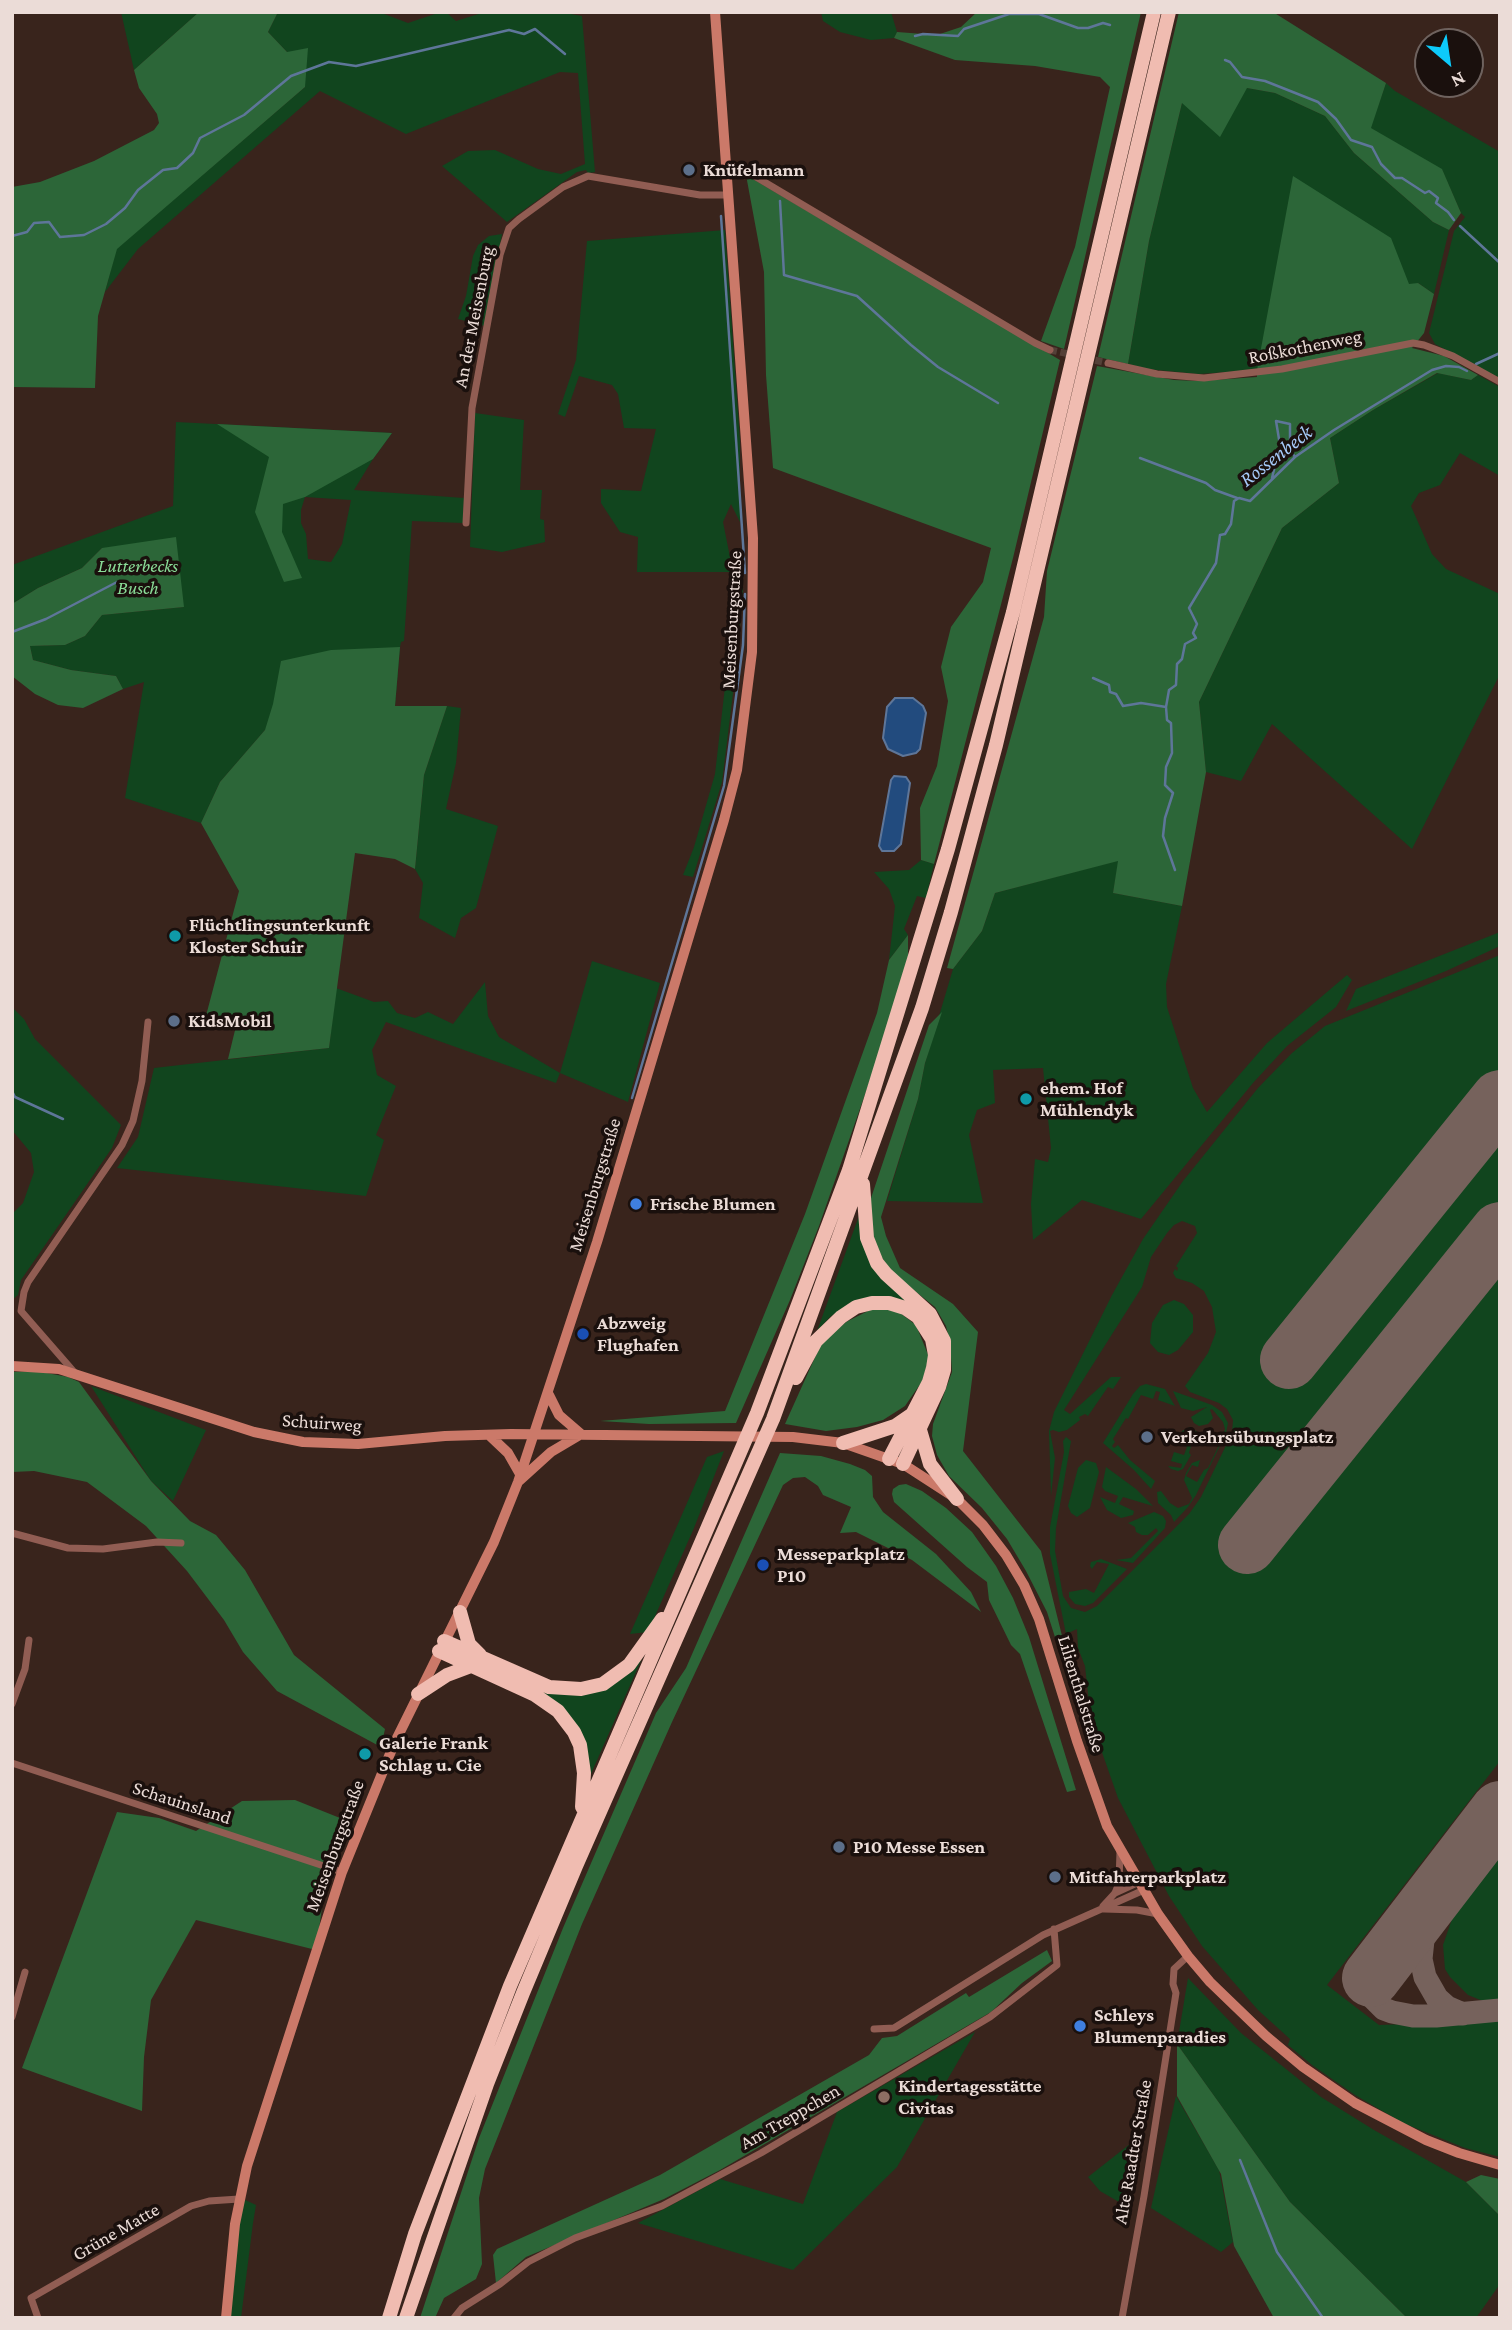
<!DOCTYPE html>
<meta charset="utf-8">
<style>
body{margin:0}
#map{position:relative;width:1512px;height:2330px;overflow:hidden;background:#39241c;font-family:"Crimson Pro",serif}
canvas{display:block}
.frame{position:absolute;inset:0;border:14px solid #ebdcd7;pointer-events:none}
.north{position:absolute;left:1414px;top:28px;width:70px;height:70px;box-sizing:border-box;background:#1a100d;border:2px solid #6e625e;border-radius:50%;rotate:151deg;font-size:19px;font-weight:700;line-height:28px;text-align:center;color:#ebdcd7}
.north::after{content:'';display:block;margin:auto;width:24px;height:32px;background:#0dcafa;clip-path:polygon(50% 0,100% 100%,50% 72%,0 100%)}
</style>
<div id="map">
<canvas width="1512" height="2330"></canvas>
<div class="frame"></div>
<div class="north">N</div>
</div>
<script>
const ctx = document.querySelector('canvas').getContext('2d');
ctx.lineJoin = 'round';
function paint(path, color) { ctx.fillStyle = color; ctx.fill(path, 'evenodd'); }
const shape = rows => new Path2D(rows.map(r => 'M' + r).join(''));
function stroke(path, color, width, dash) { ctx.strokeStyle = color; ctx.lineWidth = width; ctx.lineCap = dash ? 'butt' : 'round'; ctx.setLineDash(dash || []); ctx.stroke(path); }
function write(font, color, halo, rows, align = 'center') {
  ctx.font = font + ' "Crimson Pro",serif'; ctx.lineWidth = 7; ctx.setLineDash([]); ctx.textBaseline = 'middle'; ctx.strokeStyle = halo; ctx.fillStyle = color; for (const [text, x, y, turn = 0] of rows) {
    ctx.save(); ctx.translate(x, y); ctx.rotate((+turn || 0) * Math.PI / 180); ctx.textAlign = isNaN(turn) ? turn : align; if (halo) ctx.strokeText(text, 0, 0); ctx.fillText(text, 0, 0); ctx.restore();
  }
}
const green = shape([
 [121,12,199,12,134,70],
 [278,12,379,12,408,23,441,12,446,12,456,21,485,12,560,12,582,16,595,172,588,173,586,170,577,172,507,222,442,166,468,151,495,150,538,169,561,174,585,164,578,73,560,72,406,134,320,91,138,249,105,292,116,249,305,87,287,52,268,32],
 [821,12,891,12,897,32,894,38,871,40,840,32,823,21],
 [1386,83,1395,91,1500,152,1500,379,1435,344,1429,333,1454,231,1465,217,1461,213,1442,170,1370,128],
 [1247,88,1275,93,1325,116,1354,153,1433,222,1449,230,1434,294,1418,283,1257,370,1198,374,1147,369,1128,364,1149,241,1182,103],
 [725,230,740,440,740,522,731,504,723,522,733,572,637,572,638,537,620,532,601,503,601,489,641,491,656,429,624,428,618,394,612,385,579,376,565,417,558,414,576,360,587,241],
 [502,234,485,326,458,319,466,296,473,256,478,245,489,236],
 [1438,373,1471,380,1478,375,1500,387,1500,476,1460,453,1440,485,1419,493,1411,506,1432,554,1446,569,1500,594,1500,674,1412,849,1272,724,1241,781,1206,772,1199,702,1282,528,1339,483,1330,438,1373,410],
 [475,413,524,420,520,490,542,490,540,519,544,520,545,542,502,552,470,547],
 [176,422,392,433,373,459,354,490,464,498,463,523,412,521,404,641,401,642,400,647,395,706,265,730,220,782,201,823,125,798,144,682,123,689,116,676,71,670,33,660,30,646,65,645,85,636,102,615,184,607,102,548,82,568,38,588,12,604,12,565,173,506],
 [305,497,351,500,342,544,331,562,308,559,306,534,301,523,301,510],
 [733,579,743,588,738,653,722,782,693,877,683,875,694,847,715,774,730,643],
 [447,706,461,708,456,763,446,809,498,826,476,908,461,918,455,938,419,918,423,883,415,869,424,775],
 [921,860,934,864,926,898,917,896,904,929,908,935,889,960,895,906,889,889,874,872,909,870],
 [1119,860,1113,893,1182,906,1166,984,1167,1007,1193,1088,1207,1112,1267,1043,1347,975,1352,980,1336,1007,1287,1046,1253,1083,1141,1219,1082,1200,1033,1240,1031,1204,1035,1159,1048,1162,1051,1148,1043,1068,993,1070,995,1103,977,1110,969,1135,983,1203,887,1201,918,1099,925,1063,953,969,982,931,995,893],
 [1500,932,1500,946,1446,971,1346,1011,1356,989],
 [1500,955,1500,1761,1327,1985,1379,2025,1500,2021,1500,2157,1465,2148,1403,2123,1355,2095,1312,2065,1288,2045,1290,2039,1258,2010,1202,1946,1169,1896,1118,1798,1091,1721,1085,1666,1078,1648,1077,1629,1066,1634,1050,1554,1050,1527,1064,1452,1063,1441,1066,1437,1071,1441,1056,1528,1055,1551,1063,1596,1071,1608,1085,1612,1097,1606,1189,1514,1201,1497,1232,1433,1233,1420,1227,1409,1219,1403,1190,1392,1185,1386,1208,1353,1216,1332,1212,1307,1204,1291,1192,1283,1176,1278,1173,1273,1175,1269,1177,1271,1178,1268,1176,1266,1197,1233,1195,1226,1182,1221,1174,1225,1167,1233,1151,1257,1142,1287,1064,1410,1070,1414,1111,1377,1121,1377,1113,1389,1108,1387,1088,1416,1085,1414,1079,1417,1080,1420,1067,1430,1059,1432,1053,1430,1050,1431,1055,1458,1051,1496,1049,1431,1054,1412,1112,1295,1143,1239,1183,1181,1258,1088,1292,1053,1325,1026],
 [592,961,660,983,628,1102,560,1073,556,1083,386,1022,372,1050,377,1075,396,1086,376,1135,384,1140,366,1196,117,1168,138,1137,154,1068,329,1048,336,988,374,1002,388,1001,397,1013,415,1018,428,1012,453,1024,485,982,488,1016,499,1037,560,1073],
 [12,1007,24,1019,35,1039,121,1125,112,1148,21,1280,18,1295,12,1300,12,1214,23,1203,34,1172,31,1153,12,1130],
 [859,1216,862,1242,907,1301,846,1306,830,1317,817,1331],
 [1174,1300,1184,1304,1193,1315,1193,1332,1178,1350,1169,1355,1158,1352,1150,1343,1152,1323,1163,1305],
 [1146,1384,1165,1389,1175,1406,1158,1400,1160,1392,1156,1391,1153,1399,1141,1395,1128,1419,1126,1418,1113,1439,1115,1442,1112,1446,1114,1448,1118,1445,1130,1460,1155,1481,1151,1489,1134,1470,1103,1443,1133,1394,1140,1386],
 [91,1386,206,1430,173,1501,151,1481],
 [1173,1391,1212,1405,1222,1412,1228,1423,1226,1433,1196,1495,1188,1507,1174,1522,1171,1515,1158,1503,1157,1492,1161,1491,1170,1503,1178,1508,1189,1504,1192,1498,1184,1480,1186,1473,1192,1463,1200,1460,1198,1467,1192,1465,1186,1476,1197,1482,1204,1470,1208,1468,1221,1441,1225,1429,1223,1422,1212,1409,1210,1410,1213,1418,1208,1424,1199,1426,1194,1423,1191,1417,1207,1407,1193,1411,1181,1408],
 [1190,1427,1200,1434,1191,1446,1189,1453,1191,1455,1183,1469,1178,1471,1171,1469,1168,1466,1181,1468,1182,1464,1171,1461,1174,1452,1184,1455,1187,1447,1178,1443,1182,1431],
 [724,1451,694,1528,648,1632,630,1634,707,1457],
 [1086,1460,1096,1463,1099,1472,1090,1508,1077,1517,1071,1513,1068,1506,1078,1468],
 [1106,1467,1136,1489,1153,1506,1123,1497,1119,1504,1134,1511,1133,1515,1121,1518,1107,1510,1100,1497,1115,1503,1118,1496,1105,1491,1102,1487],
 [1154,1512,1163,1516,1166,1521,1165,1528,1133,1563,1116,1560,1131,1558,1158,1531,1156,1528,1148,1535,1142,1535,1136,1532,1135,1527,1128,1523],
 [1101,1559,1127,1569,1093,1603,1085,1606,1075,1604,1069,1597,1069,1592,1086,1589,1094,1593,1109,1564,1097,1562,1092,1569,1090,1566,1091,1562],
 [458,1652,577,1693,643,1656,587,1783,582,1734],
 [1500,1856,1500,2001,1483,2001,1468,1995,1450,1977,1445,1969,1443,1945,1453,1916],
 [1188,1978,1241,2033,1321,2097,1374,2130,1466,2182,1500,2216,1500,2284,1476,2318,1407,2318,1290,2202,1177,2044],
 [975,2032,897,2167,793,2270,638,2223,720,2179,803,2204,837,2112],
 [1176,2096,1219,2170,1233,2242,1221,2252,1151,2208],
 [1140,2136,1131,2209,1100,2191,1088,2177],
 [241,2198,256,2205,253,2223,241,2318,227,2318]
]);
const forest = shape([
 [199,12,278,12,268,32,287,52,308,48,305,87,117,249,98,316,95,388,12,387,12,187,40,182,94,161,154,130,159,123,157,114,139,88,134,70],
 [977,12,1141,12,1064,349,1041,341,1075,247,1110,87,1100,77,1035,66,955,60,894,38,897,32,937,35,961,27],
 [1179,12,1273,12,1386,83,1371,128,1442,169,1461,213,1449,230,1433,222,1354,153,1325,116,1275,93,1247,88,1220,137,1182,103,1149,241,1128,364,1098,357],
 [746,175,1060,360,1013,558,934,864,921,860,920,808,937,766,948,701,941,667,951,627,983,582,991,548,773,468,766,375,764,272],
 [1293,176,1391,238,1409,284,1418,283,1434,294,1424,333,1412,348,1444,356,1478,375,1471,380,1437,373,1373,410,1330,438,1339,483,1282,528,1199,702,1206,772,1182,906,1113,893,1118,861,995,893,982,931,953,969,947,968,1044,617,1047,571,1097,366,1174,380,1199,381,1257,377,1257,370],
 [217,424,392,433,373,459,305,497,283,504,282,532,302,578,284,582,255,512,269,457],
 [176,537,184,607,102,615,85,636,65,645,30,646,33,660,71,670,116,676,123,689,83,708,58,705,35,694,12,676,12,604,38,588,82,568,102,548],
 [400,647,395,706,447,706,424,775,415,869,395,859,355,853,329,1048,228,1059,237,1022,203,1027,239,891,201,823,220,782,265,730,273,704,281,661,331,650],
 [908,935,908,957,877,1060,819,1226,790,1300,736,1423,649,1424,600,1421,725,1411,805,1214,877,1013,889,960],
 [942,1012,925,1063,918,1099,881,1217,886,1236,900,1268,953,1304,978,1332,963,1451,1041,1551,1067,1656,1061,1656,1047,1612,1026,1571,1007,1539,982,1508,949,1476,937,1455,932,1436,933,1424,952,1372,950,1343,946,1326,935,1307,891,1272,874,1245,868,1222,871,1198,929,1025],
 [872,1309,896,1310,916,1325,929,1357,923,1380,905,1406,883,1420,857,1427,826,1431,785,1424,821,1344,846,1322],
 [36,1371,68,1377,79,1382,151,1481,190,1521,216,1535,245,1570,294,1655,385,1729,381,1747,277,1691,243,1652,224,1620,187,1571,146,1526,87,1482,34,1471,12,1472,12,1372],
 [780,1453,821,1456,850,1464,865,1470,872,1476,873,1497,883,1512,936,1554,971,1592,981,1612,912,1560,856,1532,840,1533,851,1507,823,1495,818,1486,805,1477,793,1478,783,1485,672,1722,582,1924,485,2169,479,2198,482,2264,476,2279,444,2298,435,2318,420,2318,479,2138,563,1928,656,1713,686,1668],
 [906,1484,922,1491,946,1508,972,1532,996,1566,1013,1598,1029,1637,1076,1790,1067,1792,1020,1654,1011,1645,989,1600,987,1582,967,1567,894,1502,892,1494,893,1489,899,1485],
 [295,1800,350,1822,328,1866,316,1950,196,1920,151,2000,144,2057,142,2111,22,2068,117,1812,159,1818,196,1831,242,1801],
 [1047,1950,1052,1961,1022,1983,991,2012,720,2170,664,2199,526,2257,496,2283,493,2255,497,2249,660,2175,869,2055,882,2038,897,2036,966,1993,969,1997],
 [1177,2044,1290,2202,1407,2318,1274,2318,1234,2246,1221,2174,1177,2096],
 [1481,2175,1500,2179,1500,2216,1466,2182]
]);
const water = shape([
 [895,698,913,698,923,706,926,713,920,749,916,753,903,756,888,749,883,738,887,707,895,698],
 [894,776,906,777,910,783,901,844,894,851,882,851,879,846,891,780,894,776]
]);
const stream = shape([
 [915,36,923,34,958,36,964,29,1009,14,1039,14,1078,28,1088,28,1103,23,1110,25],
 [1225,60,1230,62,1242,77,1265,81,1318,102,1336,119,1351,140,1372,147,1381,164,1395,178,1402,178,1425,193,1429,191,1438,198,1436,203,1448,212,1454,220],
 [780,201,784,275,857,296,911,345,938,367,998,403],
 [721,216,745,573],
 [1460,226,1500,263],
 [12,236,27,232,34,223,49,222,60,237,84,235,106,224,125,208,138,190,163,170,177,168,193,153,200,138,244,115,291,76,329,62,356,66,509,30,524,34,535,29,565,54],
 [1476,364,1500,353],
 [1140,458,1206,483,1215,490,1237,498],
 [1272,478,1280,445,1276,421,1290,424,1290,450,1295,457],
 [12,632,46,619,117,582],
 [1093,678,1109,685,1110,692,1116,694,1123,706,1141,703,1166,707],
 [1175,870,1163,836,1165,818,1173,793,1165,785,1166,767,1172,753,1171,723,1167,720,1166,707,1169,690,1176,685,1177,664,1182,659,1185,644,1196,638,1193,633,1197,624,1189,608,1216,563,1220,535,1225,534,1231,524,1234,501,1239,498,1250,501,1295,457,1334,430,1432,370,1446,366,1459,367,1467,371],
 [12,1091,15,1097,63,1119],
 [632,1098,724,786,743,645,745,594],
 [1240,2160,1277,2252,1323,2318]
]);
const taxiway = shape([
 [1451,1874,1436,1896,1425,1921,1421,1959,1425,1977,1437,1998,1447,2007,1463,2014],
 [1371,1978,1369,1987,1373,1998,1384,2009,1392,2012,1413,2016,1436,2016,1500,2010]
]);
const runway = shape([
 [1289,1360,1500,1099],
 [1247,1545,1500,1231],
 [1371,1978,1500,1810]
]);
const streetTunnel = shape([
 [1050,350,1074,355],
 [1085,358,1108,363]
]);
const street = shape([
 [726,163,751,174,1035,343,1050,350],
 [1108,363,1157,374,1204,378,1282,369,1413,343,1424,345,1453,356,1500,382],
 [466,523,472,408,500,255,509,228,519,219,563,187,588,176,700,195,729,195],
 [75,1373,21,1311,24,1292,28,1282,122,1145,133,1121,142,1081,148,1022],
 [12,1533,68,1548,103,1549,157,1542,181,1543],
 [12,1704,25,1669,29,1640],
 [12,1763,342,1872],
 [1115,1893,1139,1882],
 [1103,1906,1115,1893,1119,1883,1120,1851],
 [1104,1909,1137,1910,1158,1914],
 [12,2017,25,1972],
 [874,2029,894,2028,1043,1935,1144,1890],
 [38,2318,31,2298,191,2206,209,2201,239,2199],
 [454,2318,462,2308,500,2284,528,2262,575,2238,662,2206,761,2153,990,2017,1057,1965,1054,1929],
 [1122,2318,1144,2196,1176,1993,1173,1984,1174,1969,1188,1956]
]);
const secondary = shape([
 [12,1366,59,1369,254,1432,303,1442,358,1444,445,1436,511,1434,793,1437,843,1443,903,1464,957,1499,983,1525,1006,1555,1024,1585,1039,1619,1077,1741,1107,1826,1158,1914,1188,1956,1210,1982,1266,2036,1303,2067,1355,2103,1426,2140,1459,2153,1500,2165],
 [549,1395,559,1415,581,1434],
 [489,1435,508,1453,520,1474],
 [519,1481,551,1452,578,1436],
 [226,2318,235,2224,247,2166,342,1872,394,1744,494,1542,518,1482,597,1242,724,820,737,770,752,652,753,538,715,12]
]);
const highway = shape([
 [863,1184,867,1238,877,1263,886,1274,930,1314,944,1341,944,1370,939,1387,903,1464],
 [796,1378,816,1341,841,1317,856,1307,872,1303,889,1303,905,1308,918,1317,932,1339,935,1355,933,1368,929,1382,889,1459],
 [920,1430,930,1464,957,1499],
 [843,1443,895,1426,911,1415],
 [460,1612,469,1644,480,1655],
 [444,1641,549,1687,581,1689,603,1684,629,1665,662,1619],
 [439,1651,535,1695,558,1711,574,1732,580,1745,584,1773,582,1807],
 [418,1694,447,1675,471,1666],
 [389,2318,415,2234,510,1986,757,1413,849,1170,948,849,1013,612,1154,12],
 [406,2318,487,2084,523,1993,576,1866,773,1419,922,1008,951,912,996,745,1169,12]
]);
const markers = [
 [689,170,7,"#5c6f8a"],
 [175,936,7,"#0f9aa8"],
 [174,1021,7,"#5c6f8a"],
 [1026,1099,7,"#0f9aa8"],
 [636,1204,7,"#3f7fe0"],
 [583,1334,7,"#1a4fb4"],
 [1147,1437,7,"#5c6f8a"],
 [763,1565,7,"#1a4fb4"],
 [365,1754,7,"#0f9aa8"],
 [839,1847,7,"#5c6f8a"],
 [1055,1877,7,"#5c6f8a"],
 [1080,2026,7,"#3f7fe0"],
 [884,2097,7,"#8d6e63"]
];
const poiNames = [
 ["Knüfelmann",703,170],
 ["Flüchtlingsunterkunft",189,925],
 ["Kloster Schuir",189,947],
 ["KidsMobil",188,1021],
 ["ehem. Hof",1040,1088],
 ["Mühlendyk",1040,1110],
 ["Frische Blumen",650,1204],
 ["Abzweig",597,1323],
 ["Flughafen",597,1345],
 ["Verkehrsübungsplatz",1161,1437],
 ["Messeparkplatz",777,1554],
 ["P10",777,1576],
 ["Galerie Frank",379,1743],
 ["Schlag u. Cie",379,1765],
 ["P10 Messe Essen",853,1847],
 ["Mitfahrerparkplatz",1069,1877],
 ["Schleys",1094,2015],
 ["Blumenparadies",1094,2037],
 ["Kindertagesstätte",898,2086],
 ["Civitas",898,2108]
];
const streetNames = [
 ["An der Meisenburg",474,317,-79],
 ["Roßkothenweg",1305,347,-11],
 ["Meisenburgstraße",732,620,-87],
 ["Meisenburgstraße",595,1185,-73],
 ["Schuirweg",322,1423,4],
 ["Lilienthalstraße",1081,1694,73],
 ["Schauinsland",182,1803,18],
 ["Meisenburgstraße",335,1846,-70],
 ["Am Treppchen",790,2117,-30],
 ["Alte Raadter Straße",1133,2152,-80],
 ["Grüne Matte",116,2232,-30]
];
const parkNames = [
 ["Lutterbecks",138,566],
 ["Busch",138,588]
];
const waterNames = [
 ["Rossenbeck",1276,456,-38]
];
paint(green, '#11451e');
paint(forest, '#2c6638');
paint(water, '#224b7e');
stroke(water, '#5e7699', 2);
stroke(stream, '#5e7699', 2.5);
stroke(taxiway, '#76625c', 23);
stroke(runway, '#76625c', 58);
stroke(streetTunnel, '#544038', 7, [7, 3.5]);
stroke(street, '#915d53', 7);
stroke(secondary, '#cb7969', 10);
stroke(highway, '#f0bcb1', 14);
for (const [x, y, r, color] of markers) { const dot = new Path2D(); dot.arc(x, y, r, 0, 2 * Math.PI); ctx.fillStyle = color; ctx.fill(dot); stroke(dot, '#1a100d', 2.5); }
write('bold 19px', '#ebdcd7', '#1a100d', poiNames, 'left');
write('19px', '#ebdcd7', '#1a100d', streetNames);
write('italic 19px', '#8adc97', '#1a100d', parkNames);
write('italic 21px', '#a5c9f7', '#1a100d', waterNames);
</script>
